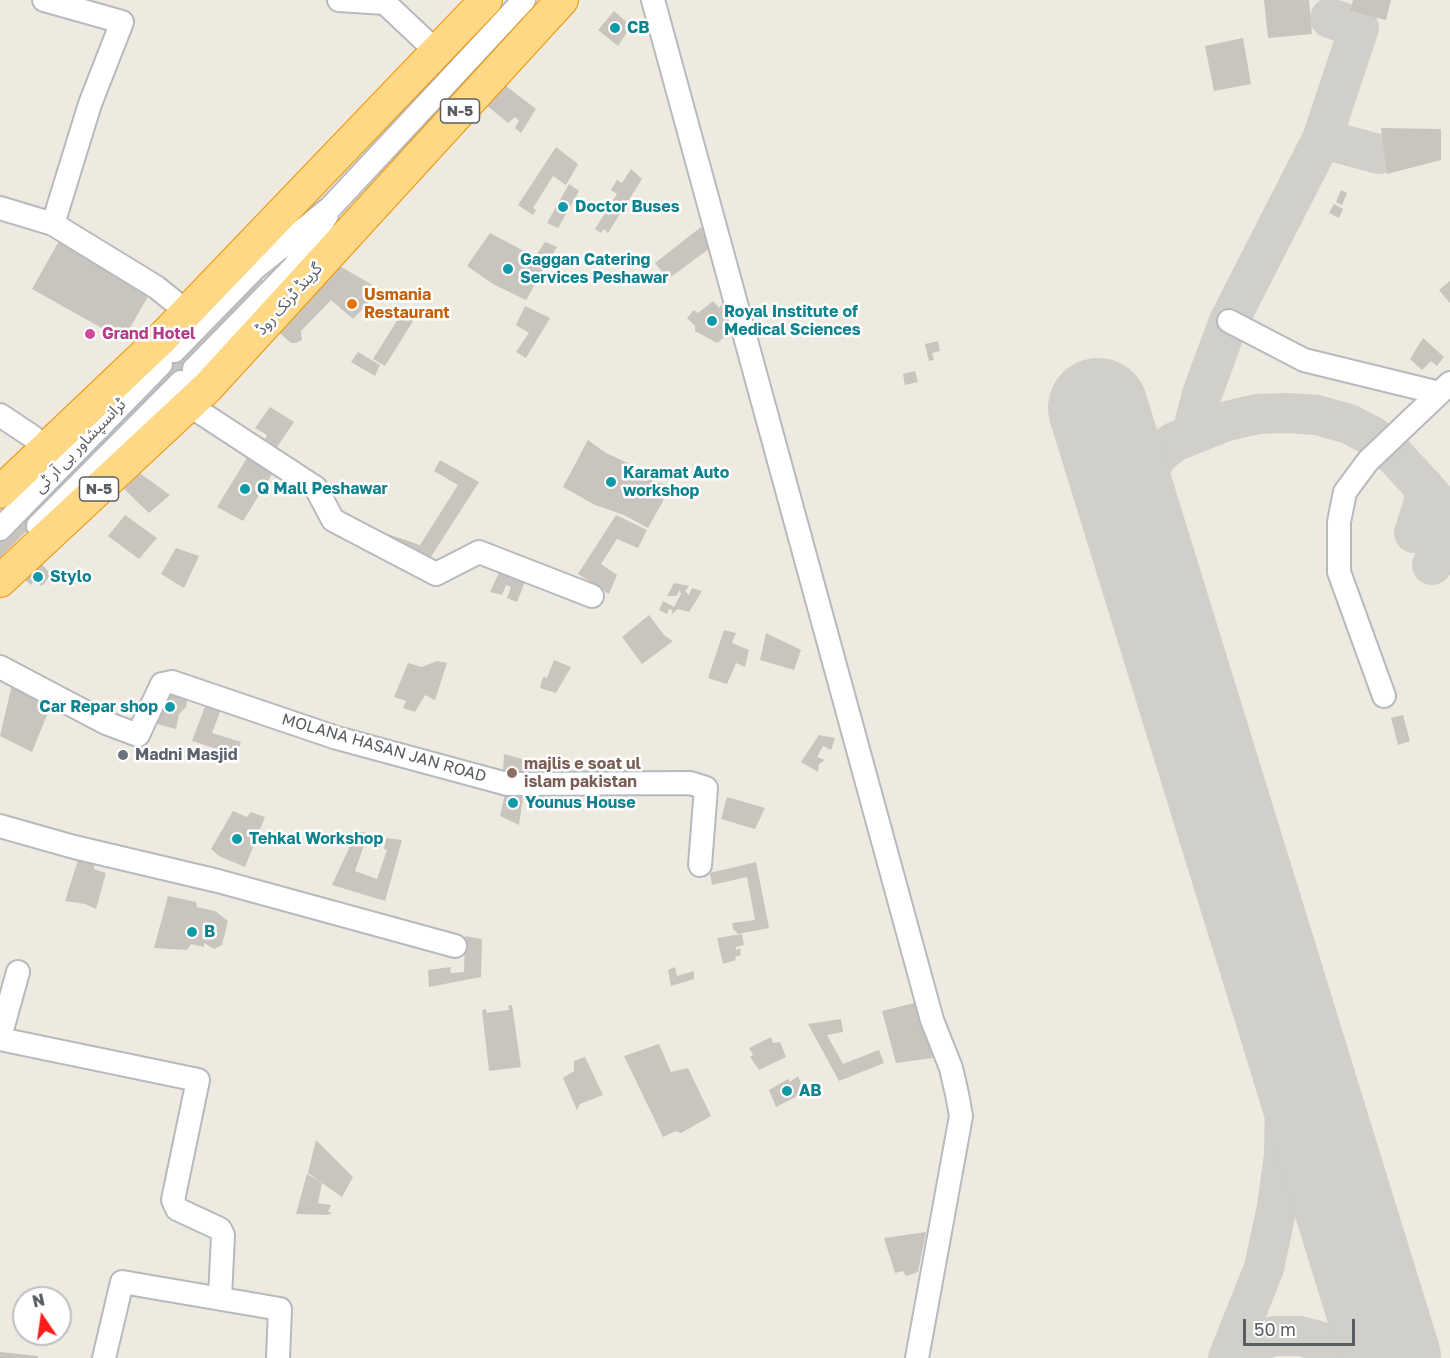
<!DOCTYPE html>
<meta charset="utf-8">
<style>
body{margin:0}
#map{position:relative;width:1450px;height:1358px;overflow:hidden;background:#eeeae0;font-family:"Golos Text",sans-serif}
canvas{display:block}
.north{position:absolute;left:12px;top:1286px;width:60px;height:60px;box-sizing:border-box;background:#fff;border:2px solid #bdbfc1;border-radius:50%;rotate:347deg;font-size:16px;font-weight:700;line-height:24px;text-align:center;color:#595e63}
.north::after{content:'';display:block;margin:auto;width:21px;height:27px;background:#fa1d1a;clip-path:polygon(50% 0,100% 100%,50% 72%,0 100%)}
.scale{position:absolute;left:1243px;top:1319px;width:112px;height:27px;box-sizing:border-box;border:3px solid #595e63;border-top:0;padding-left:8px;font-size:18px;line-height:21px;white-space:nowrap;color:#595e63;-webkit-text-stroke:4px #fff;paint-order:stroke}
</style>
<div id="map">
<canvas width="1450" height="1358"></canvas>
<div class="north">N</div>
<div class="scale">50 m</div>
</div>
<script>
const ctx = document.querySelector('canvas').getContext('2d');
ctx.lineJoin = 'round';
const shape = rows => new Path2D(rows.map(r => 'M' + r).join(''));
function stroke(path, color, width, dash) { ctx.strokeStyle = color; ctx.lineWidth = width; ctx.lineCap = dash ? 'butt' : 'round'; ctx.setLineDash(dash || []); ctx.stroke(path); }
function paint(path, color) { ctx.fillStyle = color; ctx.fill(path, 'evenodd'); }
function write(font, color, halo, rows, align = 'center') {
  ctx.font = font + ' "Golos Text","Noto Sans Arabic",sans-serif'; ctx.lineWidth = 5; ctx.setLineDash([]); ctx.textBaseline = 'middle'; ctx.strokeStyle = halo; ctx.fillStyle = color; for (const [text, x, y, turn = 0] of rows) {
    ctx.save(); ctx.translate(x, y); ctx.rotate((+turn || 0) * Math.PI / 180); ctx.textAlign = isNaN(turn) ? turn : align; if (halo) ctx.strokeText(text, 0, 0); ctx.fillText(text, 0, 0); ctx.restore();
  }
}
const taxiway = shape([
 [1322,139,1379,154],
 [1192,433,1202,394,1229,321,1322,139,1359,28,1330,18],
 [1131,512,1134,489,1160,453,1174,442,1227,421,1257,414,1287,413,1317,415,1349,424,1372,436,1386,446,1450,516],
 [1414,533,1424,502,1424,487],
 [1432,565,1450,530,1449,515],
 [1228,1358,1264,1268,1277,1207,1284,1155,1285,1100,1285,1050,1279,997],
 [1242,1358,1262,1340,1274,1336,1300,1336,1339,1346,1363,1358]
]);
const runway = shape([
 [1098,408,1391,1358]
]);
const building = shape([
 [1264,0,1309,0,1312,34,1268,38],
 [1353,0,1391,0,1386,20,1350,11],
 [614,11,631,26,618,46,598,30],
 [1243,38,1251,84,1214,91,1205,46],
 [506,86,536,109,521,133,515,128,519,121,515,117,508,123,486,105],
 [1381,128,1441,129,1441,160,1387,174],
 [556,147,578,164,566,185,553,176,533,208,536,210,533,215,518,205],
 [631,169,642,179,608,233,604,229,601,233,595,229,617,194,611,190,617,180,622,183],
 [569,184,579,191,558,228,547,223],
 [1341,190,1347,193,1342,205,1336,202],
 [1334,204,1343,209,1339,218,1329,213],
 [701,227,713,246,668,279,655,263],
 [490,233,535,257,545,242,557,247,526,300,493,284,467,266],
 [59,241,150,293,123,340,32,289],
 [338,265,381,290,353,319,331,300,301,331,302,340,296,343,291,343,274,328],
 [256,275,268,284,208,387,178,378,0,558,0,536],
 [1450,281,1450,303,1439,290],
 [713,301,719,308,723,303,736,317,735,329,717,343,695,331,695,326,687,318,694,310,698,313],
 [525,306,550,318,526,358,516,352,529,333,516,325],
 [403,311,415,318,385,366,373,359],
 [1423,338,1444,357,1437,366,1431,361,1422,370,1410,359],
 [938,341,940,351,932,353,934,360,929,361,925,344],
 [358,352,380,365,375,376,351,362],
 [915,371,918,382,905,385,903,374],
 [270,407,294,422,277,447,265,439,267,435,255,428],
 [588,440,606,453,647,472,646,478,668,486,662,503,648,528,624,515,595,505,563,487],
 [250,453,274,471,243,521,217,507],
 [440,460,479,482,427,563,377,546,382,532,420,545,458,485,434,471],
 [134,469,170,495,149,513,119,484],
 [125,515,157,538,139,559,108,536],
 [616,515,647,530,638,548,617,539,601,564,617,575,609,594,578,574],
 [176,548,199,556,184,588,161,574],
 [507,556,531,566,517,602,507,598,511,587,506,585,502,595,490,592],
 [41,563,51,575,42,586,34,581,31,585,25,580],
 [674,583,689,586,685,591,689,595,692,588,702,591,689,612,678,609,672,614,672,610,669,609,667,614,659,610,663,601,674,607,681,594,680,590,676,596,667,596],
 [649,615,664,635,673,641,642,664,622,637],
 [724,630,736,633,732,643,749,650,745,667,736,663,727,684,708,678],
 [766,633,801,650,794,670,760,660],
 [554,660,571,667,556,693,540,688,543,677,547,678],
 [437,661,447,663,435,700,425,695,415,712,403,708,406,701,394,697,408,663,422,667],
 [13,680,53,700,32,752,0,736],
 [168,690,189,692,186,707,179,714,176,729,149,722],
 [206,704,221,709,212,733,241,742,236,755,192,741],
 [1403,715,1410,741,1398,745,1391,718],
 [819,735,835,738,831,750,823,746,817,757,825,760,819,764,818,772,801,762],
 [504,754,526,760,521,775,503,771],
 [506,789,524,791,519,825,500,816],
 [727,797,765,808,755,829,721,819],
 [233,811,247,817,251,812,265,817,245,867,219,856,211,849],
 [357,831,381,836,380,848,364,845,355,871,377,879,387,850,384,849,386,838,402,840,385,901,332,885],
 [79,857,94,860,94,869,106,873,96,909,85,904,65,901],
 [756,862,769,928,738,934,733,929,732,923,755,920,747,877,712,885,710,873],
 [168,896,196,902,197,907,215,911,228,921,222,945,214,949,204,943,204,947,191,944,187,950,154,948],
 [742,934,744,945,736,947,736,950,740,948,741,955,735,957,736,960,723,964,717,938],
 [465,936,482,939,481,977,429,987,428,970,451,967,450,972,452,973,464,972],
 [675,967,677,976,694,971,694,979,671,986,668,970],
 [918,1002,933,1058,896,1063,882,1011],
 [512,1005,521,1067,489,1071,482,1010,486,1009,487,1013,509,1010,508,1006],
 [841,1019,843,1032,827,1035,843,1064,879,1050,884,1063,839,1081,808,1024],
 [771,1037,773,1043,780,1042,786,1057,759,1070,750,1057,753,1055,749,1048],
 [659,1044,671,1072,688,1068,711,1116,681,1133,676,1131,663,1137,624,1056],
 [585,1057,603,1095,580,1104,577,1110,563,1078,574,1071,574,1061],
 [798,1076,805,1092,776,1107,769,1090,788,1079,790,1082],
 [316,1140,353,1177,342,1197,308,1173],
 [307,1174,322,1183,318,1203,331,1205,328,1212,332,1212,328,1215,296,1214],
 [926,1232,918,1272,906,1276,903,1271,895,1273,884,1238],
 [0,1352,38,1356,38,1358,0,1358]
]);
const minor = shape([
 [44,0,122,22,90,104,53,224],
 [339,0,385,3,437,52],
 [653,0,932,1020,951,1068,957,1094,961,1116,917,1358],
 [0,208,53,224,156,287,186,311],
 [1229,321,1304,360,1439,393],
 [174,351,254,269,330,208,524,0],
 [194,369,294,267,327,215],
 [189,405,316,488,333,520,436,574,479,552,592,596],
 [0,415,33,437,44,448],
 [38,526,181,382],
 [0,529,161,364],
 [0,667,106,723,138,735,162,684,172,682,337,738,507,784,690,783,706,788,700,865],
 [1384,696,1339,572,1339,522,1345,492,1368,461,1450,383],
 [0,826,74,847,218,881,455,946],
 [0,1037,18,972],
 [0,1039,198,1080,173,1200,177,1209,220,1229,223,1235,220,1298],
 [104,1358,122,1282,280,1309,278,1358]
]);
const highway = shape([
 [0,492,161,339,486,0],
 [0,581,208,387,562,0]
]);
const markers = [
 [615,28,6,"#0f9aa8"],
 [563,207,6,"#0f9aa8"],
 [508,269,6,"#0f9aa8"],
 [352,304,6,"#e8710a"],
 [712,321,6,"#0f9aa8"],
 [90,334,6,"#d1479c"],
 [611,482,6,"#0f9aa8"],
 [245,489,6,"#0f9aa8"],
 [38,577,6,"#0f9aa8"],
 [170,707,6,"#0f9aa8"],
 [123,755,6,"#6b7280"],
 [512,773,6,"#8d6e63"],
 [513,803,6,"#0f9aa8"],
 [237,839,6,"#0f9aa8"],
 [192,932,6,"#0f9aa8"],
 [787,1091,6,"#0f9aa8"]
];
const shields = [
 [460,111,39],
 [99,489,39]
];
const shieldNames = [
 ["N-5",460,111],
 ["N-5",99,489]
];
const cultureNames = [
 ["CB",627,28],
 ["Doctor Buses",575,207],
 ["Gaggan Catering",520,260],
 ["Services Peshawar",520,278],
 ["Royal Institute of",724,312],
 ["Medical Sciences",724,330],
 ["Karamat Auto",623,473],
 ["workshop",623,491],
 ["Q Mall Peshawar",257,489],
 ["Stylo",50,577],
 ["Car Repar shop",158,707,"right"],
 ["Younus House",525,803],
 ["Tehkal Workshop",249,839],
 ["B",204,932],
 ["AB",799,1091]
];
const foodNames = [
 ["Usmania",364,295],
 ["Restaurant",364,313]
];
const streetNames = [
 ["گرینڈ ٹرنک روڈ",289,299,-48],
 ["ٹرانسپشاور بی آر ٹی",80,446,-46],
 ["MOLANA HASAN JAN ROAD",384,748,16]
];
const hotelNames = [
 ["Grand Hotel",102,334]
];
const worshipNames = [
 ["Madni Masjid",135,755]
];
const educationNames = [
 ["majlis e soat ul",524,764],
 ["islam pakistan",524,782]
];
stroke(taxiway, '#d0cfca', 40);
stroke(runway, '#d0cfca', 100);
paint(building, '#c9c4bd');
stroke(minor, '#b6babf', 26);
stroke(highway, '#ee9400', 34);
stroke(minor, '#fff', 22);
stroke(highway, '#ffd886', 32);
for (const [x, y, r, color] of markers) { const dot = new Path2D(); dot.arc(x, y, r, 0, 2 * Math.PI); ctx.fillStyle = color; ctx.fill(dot); stroke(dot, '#fff', 2); }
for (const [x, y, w] of shields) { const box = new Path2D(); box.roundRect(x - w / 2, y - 12, w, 24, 4.5); ctx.fillStyle = '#fff'; ctx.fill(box); stroke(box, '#595e63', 1.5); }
write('bold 15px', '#595e63', null, shieldNames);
write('bold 16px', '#0d838f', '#fff', cultureNames, 'left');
write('bold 16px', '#c56008', '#fff', foodNames, 'left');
write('16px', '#595e63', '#fff', streetNames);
write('bold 16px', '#b23c85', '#fff', hotelNames, 'left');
write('bold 16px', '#5b616d', '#fff', worshipNames, 'left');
write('bold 16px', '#785e54', '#fff', educationNames, 'left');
</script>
